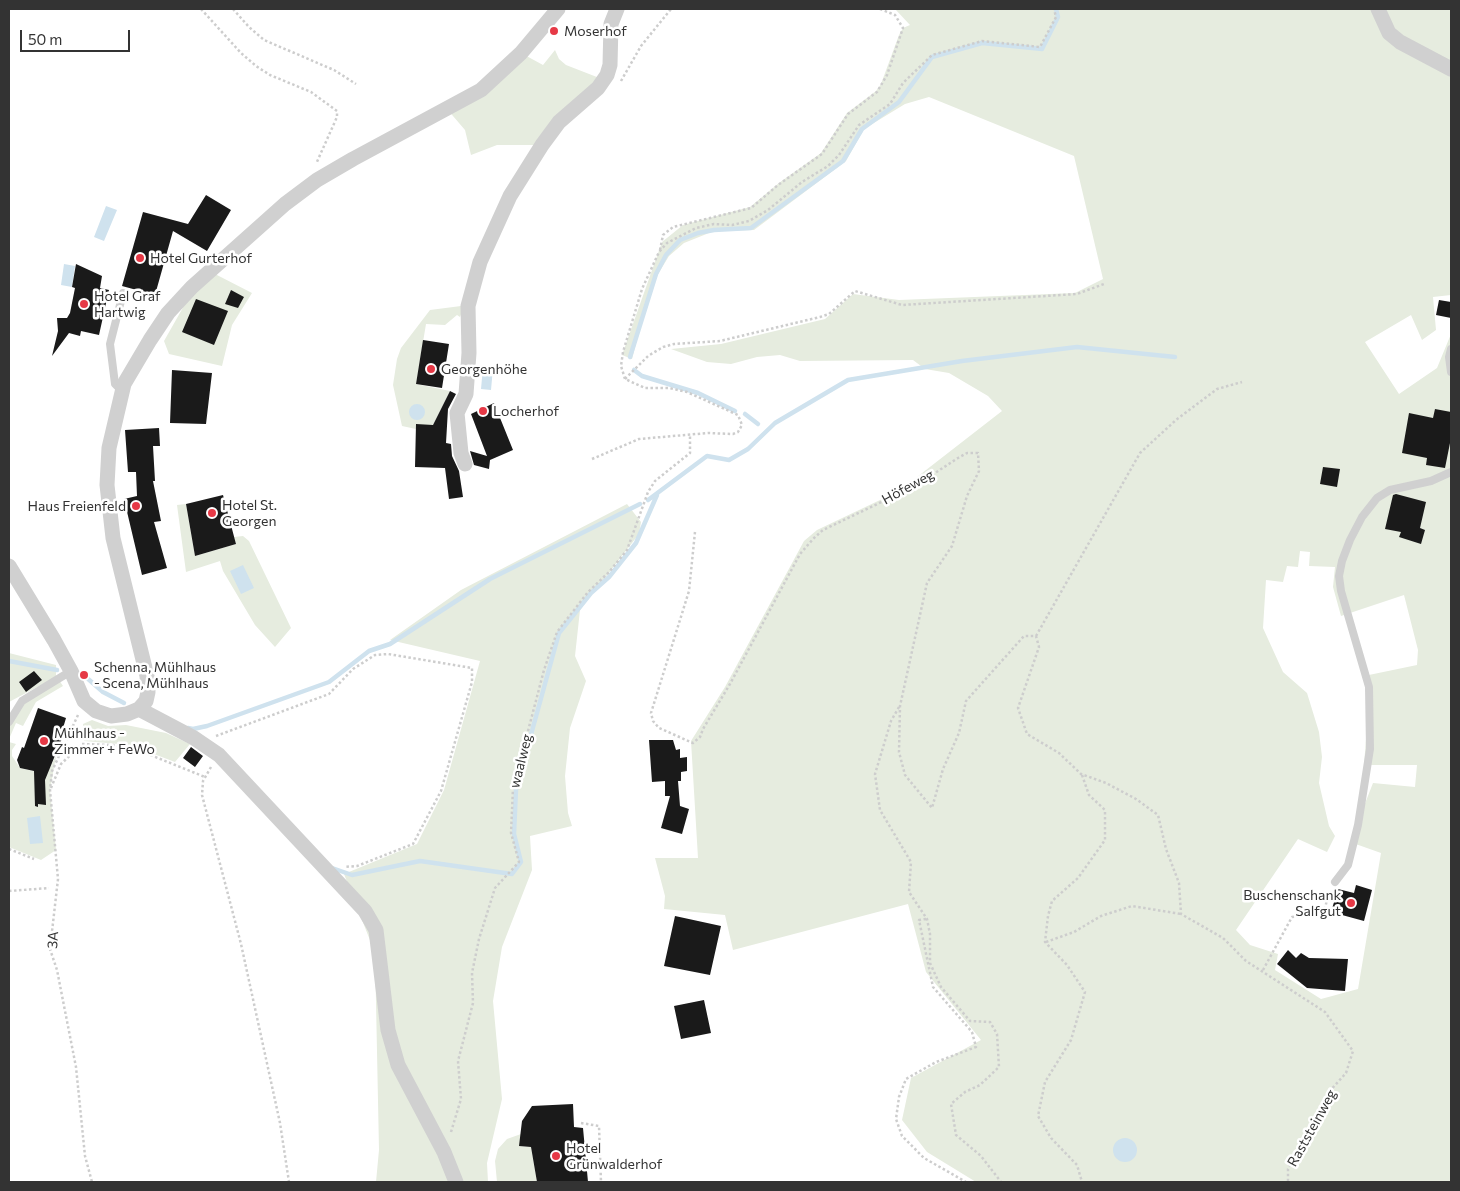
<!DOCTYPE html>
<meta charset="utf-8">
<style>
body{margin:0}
#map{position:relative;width:1460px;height:1191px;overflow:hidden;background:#fff;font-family:Commissioner,sans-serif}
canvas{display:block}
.frame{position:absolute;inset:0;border:10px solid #333;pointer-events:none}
.scale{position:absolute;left:20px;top:30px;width:110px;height:22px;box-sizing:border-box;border:2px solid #333;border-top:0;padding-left:6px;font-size:15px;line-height:18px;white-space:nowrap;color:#333;-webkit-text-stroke:4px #fff;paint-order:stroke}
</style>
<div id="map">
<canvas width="1460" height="1191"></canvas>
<div class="frame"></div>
<div class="scale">50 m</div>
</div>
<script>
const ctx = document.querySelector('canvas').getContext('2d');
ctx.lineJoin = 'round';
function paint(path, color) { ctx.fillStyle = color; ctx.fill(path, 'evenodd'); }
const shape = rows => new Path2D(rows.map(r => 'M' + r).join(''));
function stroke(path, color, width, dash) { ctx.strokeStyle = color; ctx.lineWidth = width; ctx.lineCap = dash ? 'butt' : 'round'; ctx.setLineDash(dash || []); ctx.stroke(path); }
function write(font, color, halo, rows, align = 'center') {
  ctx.font = font + ' Commissioner,sans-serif'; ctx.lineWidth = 5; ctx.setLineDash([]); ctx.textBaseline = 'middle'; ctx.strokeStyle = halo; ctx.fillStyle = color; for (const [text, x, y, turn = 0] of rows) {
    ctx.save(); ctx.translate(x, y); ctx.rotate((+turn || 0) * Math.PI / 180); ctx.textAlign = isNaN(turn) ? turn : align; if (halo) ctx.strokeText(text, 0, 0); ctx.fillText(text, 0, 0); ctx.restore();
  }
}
const green = shape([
 [895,9,1451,9,1451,295,1433,297,1436,330,1422,340,1411,315,1365,342,1399,394,1437,368,1451,334,1451,1182,976,1182,927,1152,902,1120,911,1078,981,1040,926,972,908,904,733,950,725,915,664,909,665,896,655,858,698,858,691,741,725,687,804,541,817,530,899,491,1002,411,988,396,949,373,925,369,913,360,800,361,780,355,757,357,731,364,707,362,671,349,721,344,825,319,853,294,899,300,1075,293,1103,279,1074,156,929,97,905,104,864,129,846,161,754,230,714,231,684,243,669,256,658,274,644,312,632,359,622,355,662,242,683,225,750,207,779,183,821,153,847,113,876,91,881,84,899,35,903,28,910,25],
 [1300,551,1310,552,1309,566,1335,567,1333,587,1341,616,1404,595,1418,650,1417,665,1364,676,1368,713,1364,765,1417,765,1415,787,1373,783,1350,842,1381,853,1358,989,1321,999,1275,970,1278,954,1250,945,1236,930,1298,839,1327,852,1335,836,1329,826,1319,783,1322,757,1319,732,1307,693,1283,672,1263,628,1266,580,1283,582,1287,566,1298,567],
 [555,50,559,59,566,65,602,79,542,145,497,145,471,155,465,130,447,109,521,53,543,65],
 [215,274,252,293,232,325,222,366,169,354,164,341,185,304],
 [461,306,464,307,460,317,457,315,445,325,426,324,416,384,450,391,433,425,416,429,402,426,393,385,397,359,401,348,430,310],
 [186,504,195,556,236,544,234,537,243,536,249,541,291,628,275,647,255,625,223,571,220,561,186,572,177,505],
 [627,504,641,522,639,534,580,610,575,656,586,681,570,728,565,776,568,813,572,826,530,836,532,870,502,947,493,1001,502,1099,487,1163,488,1182,376,1182,379,1150,375,953,344,874,417,844,444,790,480,661,390,640,461,590],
 [9,653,56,665,56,677,9,702],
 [59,680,63,686,36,702,23,726,16,723,9,739,9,722,12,714,39,690],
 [92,720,108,726,126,725,166,733,190,744,175,762,130,745,84,741,83,724],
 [9,742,16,744,12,750,12,756,20,768,46,774,56,756,50,790,56,850,41,860,9,847],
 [521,1134,520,1146,531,1147,537,1182,497,1182,495,1161,498,1149,507,1139]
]);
const water = shape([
 [106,206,117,210,104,241,94,237],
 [64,264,75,266,72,287,61,285],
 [483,367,493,368,491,390,481,389],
 '409 412a8 8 0 1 1 16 0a8 8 0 1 1-16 0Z',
 [243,565,254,588,241,594,230,571],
 [40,816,43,843,30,844,27,818],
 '1113 1150a12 12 0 1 1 24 0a12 12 0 1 1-24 0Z'
]);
const stream = shape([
 [630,357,656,274,666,255,680,240,698,233,714,230,751,228,843,161,862,129,899,102,932,57,982,43,1042,49,1058,17,1056,9],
 [634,370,642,376,698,393,735,411],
 [745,414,758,424],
 [648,500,707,456,729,460,748,449,775,423,848,380,962,361,1077,347,1175,357],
 [9,661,57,670],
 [87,678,103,692,124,703],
 [188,728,193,729,207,726,329,682,369,651,390,644,490,579,640,504],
 [332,868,352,875,420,861,512,874,521,862,514,834,516,789,559,633,591,593,609,577,636,543,657,495]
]);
const building = shape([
 [206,195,231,210,207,251,173,231,155,295,122,286,143,212,188,224],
 [76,264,102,276,100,288,109,290,99,335,81,331,80,336,69,333,52,356,58,331,57,318,67,318,70,313,75,288,72,287],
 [231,290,244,297,238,308,225,304],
 [196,299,228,311,214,345,182,332],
 [1439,300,1451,302,1451,318,1436,315],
 [423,340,449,344,442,388,416,384],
 [172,370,212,373,206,424,170,423],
 [450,391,456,394,448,409,446,443,451,444,452,456,459,471,463,497,449,499,445,468,415,467,416,424,433,425],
 [494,403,513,450,490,460,489,469,474,465,470,451,487,456,471,414],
 [1435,409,1451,412,1451,438,1445,468,1426,465,1427,458,1402,453,1409,413,1433,418],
 [159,428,160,446,153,446,155,481,153,481,161,521,154,522,167,568,142,575,124,499,137,496,136,472,128,472,125,430],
 [1323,467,1340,469,1337,487,1320,484],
 [1396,494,1426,502,1420,528,1425,530,1421,544,1399,537,1401,532,1385,529,1393,495],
 [223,495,236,544,195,556,186,504],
 [34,671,42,680,26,692,19,682],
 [38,708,66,718,61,735,63,736,45,780,46,805,38,804,38,807,35,806,34,771,20,768,17,760,22,747,24,748],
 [649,740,673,740,676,750,680,749,680,758,687,757,687,771,681,772,681,781,678,781,680,806,689,809,682,834,661,828,670,796,665,796,665,781,652,782],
 [191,747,203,756,195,767,183,758],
 [1356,885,1372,890,1364,921,1331,912,1338,889,1354,893],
 [675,916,721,926,710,975,664,966],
 [1288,950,1296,958,1301,953,1309,958,1348,959,1345,991,1307,988,1277,964],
 [704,1000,711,1033,681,1039,674,1006],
 [573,1104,574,1127,583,1128,588,1182,537,1182,531,1147,519,1146,522,1121,532,1106]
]);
const path = shape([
 [201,9,241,53,256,66,270,75,311,92,337,111,337,117,316,164],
 [233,9,249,27,264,40,334,70,356,84],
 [621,81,641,46,671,9],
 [660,250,663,235,673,227,751,208,778,185,822,154,848,114,877,92,887,75,903,28,895,15,880,9],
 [625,379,648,356,663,347,674,344,720,341,820,317,829,314,855,291,902,305,1077,294,1104,284],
 [592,459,639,439,708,433,733,434,738,432,742,425,738,415,687,392,669,388,645,388,625,379,621,366,623,352,642,289,659,252,667,243,696,228,714,224,732,225,749,221,768,210,802,182,828,166,839,155,859,125,890,104,903,83,932,55,982,41,1040,47,1056,17,1054,9],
 [695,532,689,591,651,713,653,721,659,728,693,743,700,737,703,729,730,684,800,554,814,538,823,530,915,486,958,458,967,453,978,453,979,471,967,496,952,546,927,583,900,706,899,752,905,775,932,808,943,769,959,733,966,701,1024,636,1036,636,1039,647,1018,708,1027,734,1059,753,1081,774,1106,783,1136,799,1158,815,1166,849,1179,883,1181,914,1223,938,1246,961,1325,1012,1353,1051,1346,1073,1328,1093,1288,1169,1288,1182],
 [1036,636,1140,453,1176,420,1217,389,1242,382],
 [899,707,891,721,875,774,880,810,911,862,909,892,927,919,930,934,930,963,941,987,970,1021,990,1022,997,1034,999,1067,980,1085,965,1092,951,1104,956,1135,981,1156,1001,1182],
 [78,715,52,771,50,790,58,879,50,949,57,970,76,1067,85,1156,92,1182],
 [216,736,329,694,353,669,375,655,388,654,472,668,472,682,441,791,413,844,357,866,344,867],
 [211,767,203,781,202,795,241,944,280,1123,289,1182],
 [1082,775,1089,795,1105,810,1105,840,1078,878,1052,901,1048,916,1045,942,1067,965,1085,992,1071,1040,1045,1082,1038,1116,1051,1138,1077,1165,1082,1182],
 [51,788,61,764,82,744,113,745,133,748,205,777],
 [9,849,34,859],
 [9,891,49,888],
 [926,919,919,920,933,987,972,1032,976,1047,936,1062,906,1079,899,1097,896,1119,902,1136,924,1158,966,1182],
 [1046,942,1074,932,1101,916,1132,906,1181,914],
 [1263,970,1292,917,1320,914,1325,908,1329,892],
 [581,1123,599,1126,601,1182],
 [451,1132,461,1099,458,1061,473,1003,472,973,479,939,495,888,519,862,511,833,513,788,544,670,557,632,588,592,609,572,627,550,648,492,655,481,690,453,690,434]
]);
const service = shape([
 [1451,349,1449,357,1451,372],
 [122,391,115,384,110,344,123,293],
 [9,722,22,701,71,671],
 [1335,882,1348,865,1358,825,1370,749,1369,687,1341,591,1339,576,1342,561,1350,540,1362,517,1377,498,1390,490,1431,481,1451,472]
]);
const minor = shape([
 [1378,9,1389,33,1400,42,1451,69],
 [465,464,461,453,457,413,466,394,469,353,468,306,480,262,510,196,542,145,559,122,598,88,607,75,610,65,611,24,617,9],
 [9,566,54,640,71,671,84,701,96,711,111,716,127,714,139,709,146,701,148,692,147,676,113,538,107,485,109,448,124,384,150,340,168,313,192,287,285,204,317,180,353,159,481,90,521,53,558,9],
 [139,709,194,738,219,755,365,911,376,930,388,1030,398,1065,444,1152,456,1182]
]);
const markers = [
 [554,31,5,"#e63946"],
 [140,258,5,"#e63946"],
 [84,304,5,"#e63946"],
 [431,369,5,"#e63946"],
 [483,411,5,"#e63946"],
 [136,506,5,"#e63946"],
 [212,513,5,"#e63946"],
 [84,675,5,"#e63946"],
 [44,741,5,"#e63946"],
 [1351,903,5,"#e63946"],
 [556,1156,5,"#e63946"]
];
const poiNames = [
 ["Moserhof",564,31],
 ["Hotel Gurterhof",150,258],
 ["Hotel Graf",94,296],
 ["Hartwig",94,312],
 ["Georgenhöhe",441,369],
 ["Locherhof",493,411],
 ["Hotel St.",222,505],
 ["Georgen",222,521],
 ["Haus Freienfeld",126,506,"right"],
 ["Schenna, Mühlhaus",94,667],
 ["- Scena, Mühlhaus",94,683],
 ["Mühlhaus -",54,733],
 ["Zimmer + FeWo",54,749],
 ["Buschenschank",1341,895,"right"],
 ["Salfgut",1341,911,"right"],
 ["Hotel",566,1148],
 ["Grünwalderhof",566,1164]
];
const streetNames = [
 ["Höfeweg",908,487,-29],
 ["waalweg",521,761,-76],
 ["3A",53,940,-86],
 ["Raststeinweg",1312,1128,-61]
];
paint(green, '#e6ecdf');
paint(water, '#cfe2ee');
stroke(stream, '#cfe2ee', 4.5);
paint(building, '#1a1a1a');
stroke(path, '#cdcdcd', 2.5, [2.5, 2.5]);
stroke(service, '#d0d0d0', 8);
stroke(minor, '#d0d0d0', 15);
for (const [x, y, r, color] of markers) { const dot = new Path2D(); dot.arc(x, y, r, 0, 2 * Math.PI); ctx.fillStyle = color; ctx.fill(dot); stroke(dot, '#fff', 2); }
write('14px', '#333', '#fff', poiNames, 'left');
write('14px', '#333', '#fff', streetNames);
</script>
